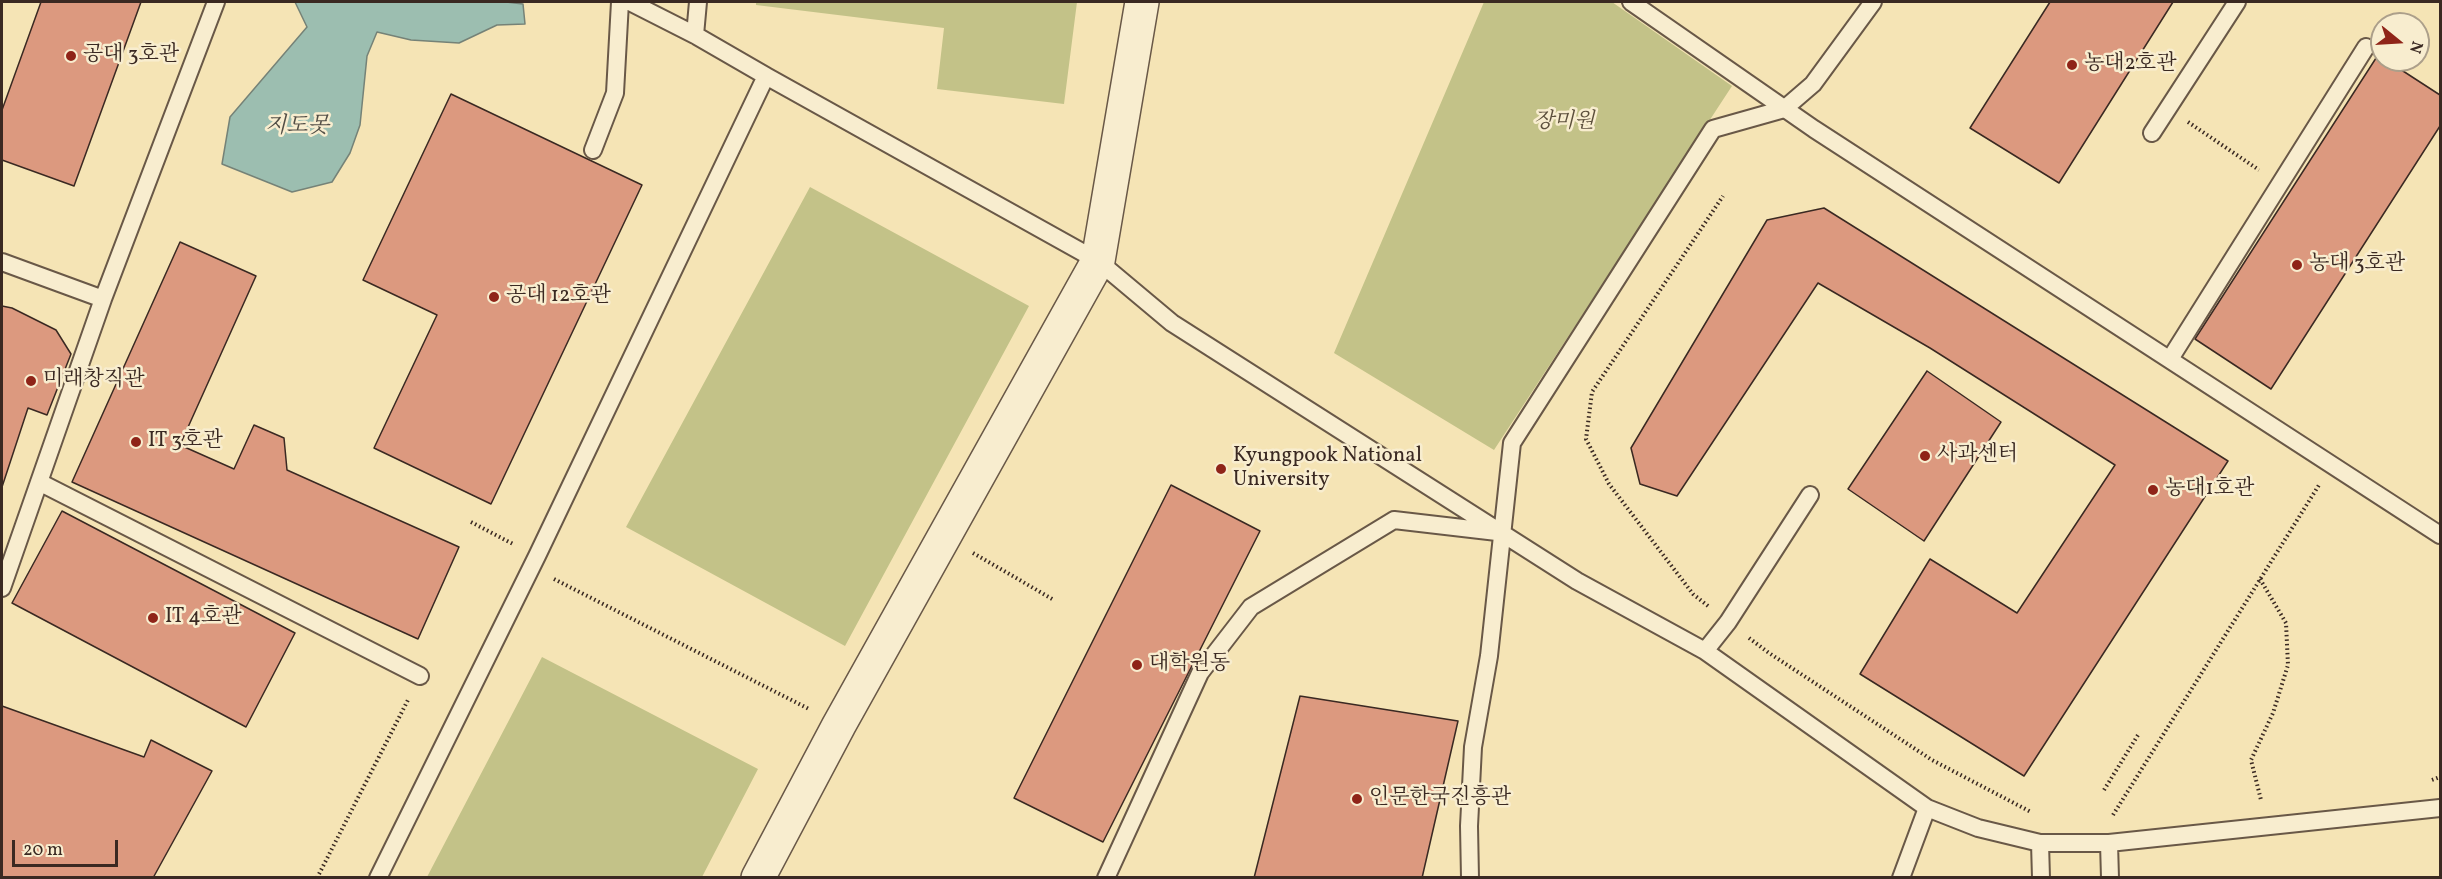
<!DOCTYPE html>
<meta charset="utf-8">
<style>
body{margin:0}
#map{position:relative;width:2442px;height:879px;overflow:hidden;background:#f5e4b5;font-family:Vollkorn,serif}
canvas{display:block}
.frame{position:absolute;inset:0;border:3px solid #3a2922;pointer-events:none}
.north{position:absolute;left:2370px;top:12px;width:60px;height:60px;box-sizing:border-box;background:#f8edcf;border:2px solid #ac9f8a;border-radius:50%;rotate:108deg;font-size:16px;font-weight:700;line-height:24px;text-align:center;color:#3a2922}
.north::after{content:'';display:block;margin:auto;width:21px;height:27px;background:#8f2418;clip-path:polygon(50% 0,100% 100%,50% 72%,0 100%)}
.scale{position:absolute;left:12px;top:840px;width:106px;height:27px;box-sizing:border-box;border:3px solid #3a2922;border-top:0;padding-left:8px;font-size:18px;line-height:21px;white-space:nowrap;color:#3a2922;-webkit-text-stroke:4px #f8edcf;paint-order:stroke}
</style>
<div id="map">
<canvas width="2442" height="879"></canvas>
<div class="frame"></div>
<div class="north">N</div>
<div class="scale">20 m</div>
</div>
<script>
const ctx = document.querySelector('canvas').getContext('2d');
ctx.lineJoin = 'round';
function paint(path, color) { ctx.fillStyle = color; ctx.fill(path, 'evenodd'); }
const shape = rows => new Path2D(rows.map(r => 'M' + r).join(''));
function stroke(path, color, width, dash) { ctx.strokeStyle = color; ctx.lineWidth = width; ctx.lineCap = dash ? 'butt' : 'round'; ctx.setLineDash(dash || []); ctx.stroke(path); }
function write(font, color, halo, rows, align = 'center') {
  ctx.font = font + ' Vollkorn,"Noto Serif KR",serif'; ctx.lineWidth = 5; ctx.setLineDash([]); ctx.textBaseline = 'middle'; ctx.strokeStyle = halo; ctx.fillStyle = color; for (const [text, x, y, turn = 0] of rows) {
    ctx.save(); ctx.translate(x, y); ctx.rotate((+turn || 0) * Math.PI / 180); ctx.textAlign = isNaN(turn) ? turn : align; if (halo) ctx.strokeText(text, 0, 0); ctx.fillText(text, 0, 0); ctx.restore();
  }
}
const green = shape([
 [756,2,1077,2,1064,104,937,89,944,28,756,5],
 [1484,2,1612,2,1732,86,1494,450,1334,353],
 [810,187,1029,306,845,646,626,527],
 [542,657,758,769,702,877,427,877]
]);
const water = shape([
 [295,2,506,2,523,4,525,24,497,25,459,43,411,40,377,32,367,56,360,125,350,153,332,182,292,192,222,164,230,117,307,27,295,2]
]);
const building = shape([
 [41,2,141,2,74,186,2,160,2,110,41,2],
 [2050,2,2173,2,2059,183,1970,128,2050,2],
 [2378,55,2382,60,2386,60,2440,95,2440,126,2271,389,2195,339,2378,55],
 [451,94,642,185,491,504,374,448,437,315,363,280,451,94],
 [1824,208,2228,461,2024,776,1860,674,1930,559,2017,613,2115,465,1930,348,1818,283,1677,496,1640,484,1631,448,1767,220,1824,208],
 [180,242,256,276,180,445,234,469,254,425,284,438,287,470,459,547,418,639,72,482,180,242],
 [2,306,12,308,56,330,71,354,47,415,28,408,2,487,2,306],
 [1927,371,2001,422,1924,541,1848,489,1927,371],
 [1171,485,1260,531,1103,842,1014,798,1171,485],
 [62,511,295,633,246,727,12,603,62,511],
 [1300,696,1458,721,1422,878,1254,878,1300,696],
 [2,706,144,757,151,740,212,771,153,878,2,878,2,706]
]);
const path = shape([
 [2188,122,2259,170],
 [471,522,513,544],
 [973,553,1054,600],
 [554,579,809,709],
 [2260,579,2286,623,2288,665,2273,713,2251,760,2261,800],
 [1708,606,1693,594,1609,484,1586,439,1592,392,1723,196],
 [1749,638,1769,653,1932,760,2031,812],
 [2432,780,2440,777],
 [2104,790,2138,735],
 [2113,815,2319,485],
 [317,878,409,698]
]);
const lane = shape([
 [630,2,695,35,766,76],
 [1631,2,1814,129,2440,535],
 [695,35,698,2],
 [2152,133,2237,2],
 [593,150,615,93,620,2],
 [2,262,103,299,216,2],
 [2170,359,2366,47],
 [39,482,420,676],
 [2,588,103,299],
 [1705,651,1728,622,1810,495],
 [2040,843,2041,878],
 [2109,843,2110,878],
 [378,878,537,556,766,76,1098,261,1172,323,1577,581,1705,651,1927,808,1978,828,2040,843,2109,843,2440,808],
 [1106,878,1200,673,1251,607,1394,520,1497,532],
 [1470,878,1469,826,1473,747,1489,656,1512,443,1713,129,1784,109,1813,84,1873,2],
 [1901,878,1927,808]
]);
const street = shape([
 [758,878,839,725,1098,261,1142,2]
]);
const markers = [
 [71,56,6,"#8f2418"],
 [2072,65,6,"#8f2418"],
 [2297,265,6,"#8f2418"],
 [494,297,6,"#8f2418"],
 [31,381,6,"#8f2418"],
 [136,442,6,"#8f2418"],
 [1925,456,6,"#8f2418"],
 [1221,469,6,"#8f2418"],
 [2153,490,6,"#8f2418"],
 [153,618,6,"#8f2418"],
 [1137,665,6,"#8f2418"],
 [1357,799,6,"#8f2418"]
];
const poiNames = [
 ["공대 3호관",83,56],
 ["농대2호관",2084,65],
 ["농대 3호관",2309,265],
 ["공대 12호관",506,297],
 ["미래창직관",43,381],
 ["IT 3호관",148,442],
 ["사과센터",1937,456],
 ["Kyungpook National",1233,457],
 ["University",1233,481],
 ["농대1호관",2165,490],
 ["IT 4호관",165,618],
 ["대학원동",1149,665],
 ["인문한국진흥관",1369,799]
];
const parkNames = [
 ["장미원",1564,123]
];
const waterNames = [
 ["지도못",297,128]
];
paint(green, '#c3c288');
paint(water, '#9cbeb0');
stroke(water, '#758277', 1.5);
paint(building, '#dc997f');
stroke(building, '#3a2922', 1.5);
stroke(lane, '#695847', 20);
stroke(street, '#695847', 36);
stroke(path, '#3a2922', 4, [1.5, 3]);
stroke(lane, '#f8edcf', 16);
stroke(street, '#f8edcf', 33);
for (const [x, y, r, color] of markers) { const dot = new Path2D(); dot.arc(x, y, r, 0, 2 * Math.PI); ctx.fillStyle = color; ctx.fill(dot); stroke(dot, '#f8edcf', 2); }
write('21px', '#3a2922', '#f8edcf', poiNames, 'left');
write('italic 21px', '#5c4f3c', '#f8edcf', parkNames);
write('italic 22px', '#524e46', '#f8edcf', waterNames);
</script>
